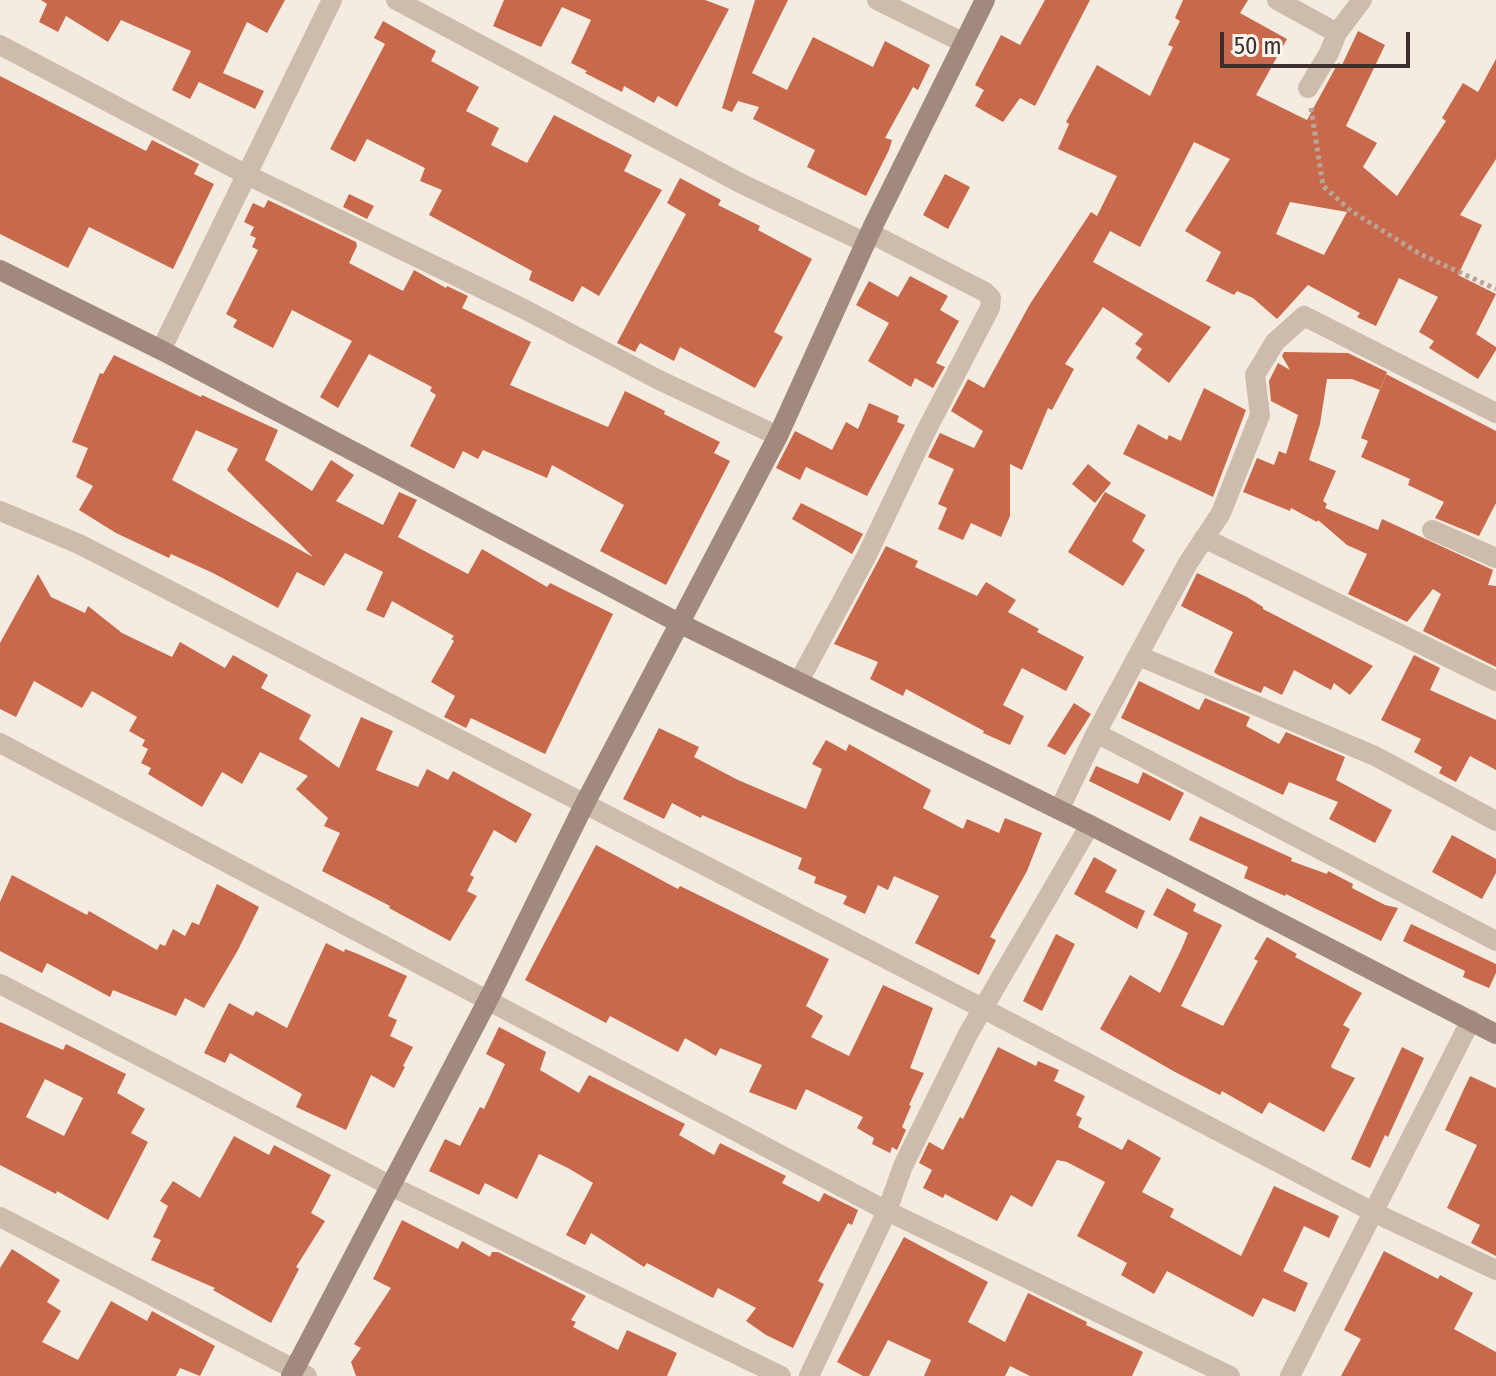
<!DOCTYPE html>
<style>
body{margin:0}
#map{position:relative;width:1496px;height:1376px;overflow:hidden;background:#f4ebe1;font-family:"Fira Sans Condensed",sans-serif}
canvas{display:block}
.scale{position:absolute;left:1220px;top:32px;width:190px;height:36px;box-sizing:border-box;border:4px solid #3b302b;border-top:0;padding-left:10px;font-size:24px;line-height:28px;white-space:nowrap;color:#3b302b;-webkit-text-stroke:6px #fbf5ee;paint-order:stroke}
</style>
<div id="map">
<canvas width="1496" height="1376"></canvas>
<div class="scale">50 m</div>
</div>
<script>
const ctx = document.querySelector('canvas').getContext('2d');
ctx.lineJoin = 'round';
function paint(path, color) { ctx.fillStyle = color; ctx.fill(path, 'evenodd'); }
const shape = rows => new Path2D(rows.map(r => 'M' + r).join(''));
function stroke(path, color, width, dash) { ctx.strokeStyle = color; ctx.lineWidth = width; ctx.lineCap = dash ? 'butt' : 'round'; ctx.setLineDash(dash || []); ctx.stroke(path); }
const building = shape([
 [41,0,285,0,267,33,247,22,223,73,264,91,255,109,199,82,190,99,172,90,191,51,121,20,108,42,66,16,58,32,39,22,47,4],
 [504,0,705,0,729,9,677,107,658,96,654,103,624,86,622,92,585,73,587,71,571,63,591,20,562,7,541,47,493,26],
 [755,0,788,0,752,73,787,90,813,37,873,67,885,41,930,65,918,90,913,87,885,138,892,140,889,150,866,196,807,167,815,150,753,119,759,107,738,101,732,112,722,108],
 [1045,0,1090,0,1035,106,1020,98,1003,122,975,106,984,90,975,85,1001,35,1020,45],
 [1183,0,1248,0,1240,13,1287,39,1256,95,1307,120,1338,63,1342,65,1358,31,1385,45,1346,126,1377,143,1363,167,1397,196,1446,121,1442,118,1463,83,1478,92,1496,59,1496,159,1460,215,1482,225,1458,275,1496,294,1476,334,1496,347,1496,350,1478,379,1429,348,1434,341,1419,332,1438,297,1399,278,1376,326,1357,317,1360,313,1308,285,1277,319,1253,298,1237,291,1234,295,1206,281,1221,252,1185,231,1230,159,1194,142,1140,247,1110,231,1093,262,1211,327,1169,383,1136,358,1142,349,1135,344,1143,334,1103,307,1065,364,1074,369,1052,410,1048,408,1022,470,1010,464,1010,516,1001,537,971,523,963,540,938,529,947,508,938,504,954,469,928,457,940,433,974,448,983,431,951,411,968,379,984,388,1030,304,1091,212,1097,216,1117,176,1058,149,1069,124,1066,122,1097,65,1150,96,1173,47,1168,45,1180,21,1175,18],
 [1290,202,1347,212,1324,255,1276,234],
 [383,21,436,51,431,61,479,87,466,111,499,128,491,145,527,163,554,115,632,155,624,171,662,190,599,296,582,286,573,302,529,280,532,271,429,215,442,190,420,181,425,168,367,139,355,162,330,149,385,44,374,38],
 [0,76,146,151,152,140,199,164,194,174,214,184,173,269,89,227,68,268,0,234],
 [945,174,970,187,948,229,923,215],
 [680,178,721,200,718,205,760,226,758,230,812,259,774,332,783,337,755,388,680,347,674,361,640,343,635,352,617,343,686,214,667,203],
 [349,194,374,206,367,219,343,207],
 [268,200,356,242,357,246,349,263,403,291,414,270,446,288,447,286,468,296,462,308,531,342,510,385,608,427,625,391,665,411,664,414,720,442,714,453,730,461,666,585,600,551,624,505,552,465,547,478,483,450,478,459,463,451,454,469,410,446,436,395,430,391,432,387,369,354,338,408,320,397,352,341,292,310,273,348,233,327,237,320,226,314,258,250,252,247,256,238,250,235,254,227,244,222,253,203,264,208],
 [910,276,948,296,940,310,959,321,936,363,945,367,933,388,915,378,911,387,868,361,889,323,856,305,869,281,898,297],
 [1284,352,1348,353,1387,372,1380,390,1352,379,1327,379,1320,424,1309,460,1336,471,1323,501,1327,504,1325,508,1378,530,1382,519,1493,570,1488,585,1496,586,1496,667,1423,631,1441,594,1433,589,1407,622,1348,594,1367,554,1347,545,1318,520,1317,522,1291,508,1290,511,1243,492,1257,458,1274,465,1279,451,1286,454,1298,415,1271,401,1269,381,1278,363,1290,370,1282,356],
 [114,355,201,397,202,395,278,430,265,460,312,491,331,460,354,475,336,501,383,525,399,492,417,500,398,537,468,574,482,549,547,587,550,583,613,614,545,754,471,718,466,728,444,717,455,696,431,682,454,641,451,639,454,636,392,601,384,618,366,610,383,572,345,553,324,586,297,572,278,608,213,573,171,554,169,558,116,533,79,510,93,486,76,477,88,448,72,442,100,373,103,374],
 [196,430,238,449,227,470,313,557,172,480],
 [1386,374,1496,431,1496,503,1479,536,1435,518,1444,502,1408,485,1410,479,1361,457,1368,441,1361,438],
 [1204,388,1246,410,1213,497,1123,454,1138,424,1167,440,1169,435,1181,441],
 [869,403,899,416,897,422,905,425,867,496,806,467,800,480,776,468,795,431,832,450,846,422,858,429],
 [1088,464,1111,483,1095,503,1072,484],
 [1105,492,1146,515,1132,541,1145,550,1123,586,1068,552],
 [801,503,863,534,852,554,792,519],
 [886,546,918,561,915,567,977,596,986,582,1016,600,1008,612,1039,629,1037,632,1084,657,1066,691,1022,668,1003,705,1024,716,1010,745,983,733,984,731,906,689,903,696,870,679,878,662,834,644],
 [1197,573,1247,597,1263,607,1263,609,1373,666,1350,695,1334,683,1331,690,1294,670,1282,695,1264,686,1261,693,1218,675,1214,672,1233,632,1181,606],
 [38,574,51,597,85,613,88,606,122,633,172,657,180,642,225,668,233,655,268,675,261,688,311,715,299,739,339,768,361,717,393,731,376,770,418,787,427,769,448,780,453,771,532,814,516,843,494,830,470,875,474,877,467,891,477,896,450,941,389,908,390,906,322,871,340,833,324,826,328,818,296,789,308,776,260,752,242,784,222,772,202,807,148,774,151,768,141,763,148,749,142,746,145,740,129,731,137,717,92,691,82,708,34,681,16,717,0,709,0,643],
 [1414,655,1440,668,1430,690,1496,720,1496,770,1470,756,1456,782,1439,773,1442,767,1414,752,1421,739,1381,720],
 [1139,681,1199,710,1205,698,1250,717,1246,726,1279,744,1286,732,1345,757,1336,780,1392,810,1375,843,1329,819,1338,802,1289,782,1283,795,1121,718],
 [1074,703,1091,714,1065,755,1047,746],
 [659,728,699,747,694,757,738,780,806,809,822,769,812,764,826,740,846,751,849,744,931,790,923,808,963,829,967,819,999,833,1005,818,1042,833,1027,871,990,937,996,940,979,975,915,943,939,896,894,876,888,890,878,885,865,914,843,904,847,896,814,883,816,877,798,869,802,858,702,815,701,818,672,803,664,819,623,799],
 [1096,766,1138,784,1143,772,1184,793,1170,821,1089,781],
 [1200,816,1292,858,1291,861,1327,874,1328,871,1353,884,1352,888,1385,905,1398,908,1381,941,1286,894,1285,896,1244,878,1248,867,1189,840],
 [1452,835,1496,859,1496,873,1482,899,1432,872],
 [596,845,678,889,680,886,829,959,806,1006,823,1016,811,1037,849,1056,883,985,933,1008,910,1068,924,1073,909,1105,911,1106,902,1127,906,1130,897,1150,892,1147,890,1153,872,1144,874,1138,857,1128,863,1117,806,1089,796,1110,749,1092,762,1065,720,1048,716,1056,685,1038,678,1052,610,1016,606,1023,525,980],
 [1094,857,1117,870,1105,892,1145,911,1137,929,1074,894],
 [12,875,87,915,89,911,157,950,160,944,165,946,173,929,185,936,192,922,199,925,217,884,259,907,238,950,204,1008,185,998,176,1016,113,990,110,997,47,963,42,973,0,951,0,902],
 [1167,888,1196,904,1193,911,1222,925,1181,1006,1223,1026,1258,961,1254,959,1267,937,1297,954,1295,957,1362,993,1343,1025,1350,1029,1331,1066,1332,1068,1355,1078,1324,1132,1269,1102,1262,1114,1222,1091,1220,1095,1175,1072,1100,1029,1130,975,1160,993,1182,948,1188,933,1153,915],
 [1411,924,1496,964,1496,973,1489,988,1463,977,1465,971,1403,941],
 [1056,934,1075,944,1042,1011,1023,1001],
 [326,943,344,952,345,949,358,954,407,976,388,1016,397,1020,390,1036,413,1047,403,1066,405,1067,394,1088,371,1075,346,1130,296,1107,302,1094,230,1053,225,1063,204,1053,229,1003,253,1016,256,1011,287,1028],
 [0,1022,63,1050,66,1044,126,1074,117,1093,145,1109,131,1133,148,1142,108,1220,57,1191,56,1194,0,1165],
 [45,1079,83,1098,64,1136,26,1117],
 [499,1027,546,1052,540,1070,579,1093,589,1075,685,1124,679,1135,714,1155,720,1143,786,1176,782,1183,819,1202,824,1193,858,1210,852,1225,848,1223,818,1281,824,1284,793,1348,766,1335,746,1321,756,1308,718,1288,713,1298,647,1263,644,1267,591,1233,585,1245,566,1235,593,1183,568,1168,539,1154,517,1199,485,1183,479,1195,429,1171,445,1139,460,1146,480,1107,484,1109,505,1064,486,1054],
 [998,1047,1036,1066,1038,1061,1059,1070,1054,1081,1085,1096,1076,1115,1082,1118,1078,1127,1122,1150,1128,1139,1161,1158,1142,1192,1174,1209,1170,1217,1241,1256,1274,1186,1339,1216,1329,1238,1304,1226,1283,1271,1308,1283,1295,1312,1263,1298,1253,1317,1167,1271,1154,1294,1121,1275,1127,1263,1077,1236,1105,1182,1067,1162,1057,1160,1032,1207,1011,1195,997,1221,945,1194,943,1198,923,1188,932,1170,919,1163,929,1142,943,1150,960,1117,963,1119],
 [1402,1047,1424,1058,1388,1137,1385,1135,1370,1168,1351,1159],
 [1470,1076,1496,1088,1496,1256,1471,1243,1480,1225,1447,1208,1477,1145,1445,1130],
 [234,1136,269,1155,274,1145,331,1175,311,1213,325,1221,296,1267,299,1269,271,1323,213,1290,215,1288,151,1260,161,1240,153,1237,168,1206,160,1201,173,1181,200,1198],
 [402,1220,458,1249,462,1241,490,1257,492,1252,498,1252,586,1296,571,1320,576,1322,573,1327,618,1350,627,1330,677,1353,667,1376,356,1376,351,1362,361,1348,354,1344,391,1288,373,1279],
 [904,1237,988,1282,968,1322,1005,1342,1028,1293,1087,1322,1086,1325,1143,1352,1132,1376,1030,1376,1010,1366,1005,1376,924,1376,931,1360,888,1340,869,1376,863,1376,837,1362],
 [12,1249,60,1280,47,1302,61,1311,42,1342,78,1360,111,1301,147,1321,152,1311,215,1346,200,1376,180,1368,176,1376,0,1376,0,1268],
 [1384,1251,1438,1279,1440,1275,1473,1293,1454,1329,1496,1352,1496,1376,1341,1376,1361,1339,1344,1330]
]);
const path = shape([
 [1311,108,1323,186,1351,211,1420,254,1496,289]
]);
const street = shape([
 [396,0,740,183,866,243],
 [877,0,964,43],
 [1277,0,1337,33],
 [0,45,245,174,522,308,659,380,778,436],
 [1308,88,1329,53,1337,33,1362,0],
 [161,350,332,0],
 [0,511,79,544,984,1009,1373,1212,1496,1270],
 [1432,530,1496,558],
 [1204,538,1496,681],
 [1139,656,1375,756,1496,821],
 [799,681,867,555,925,433,990,308,991,298,985,292,870,233],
 [1096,733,1496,941],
 [0,743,887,1211,1230,1376],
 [1059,810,1096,733,1188,563,1221,513,1260,415,1255,375,1275,342,1304,316,1496,413],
 [0,984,391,1186,781,1376],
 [0,1217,307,1376],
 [809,1376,887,1211,903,1166,968,1034,1090,825],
 [1290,1376,1471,1020]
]);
const secondary = shape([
 [0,270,161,350,681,624,1090,825,1496,1034],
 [291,1376,488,1000,584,805,778,436,874,224,985,0]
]);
paint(building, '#c8694b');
stroke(path, '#b9a596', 5, [4, 4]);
stroke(street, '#cdbbac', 20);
stroke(secondary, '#a18a7d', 20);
</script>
